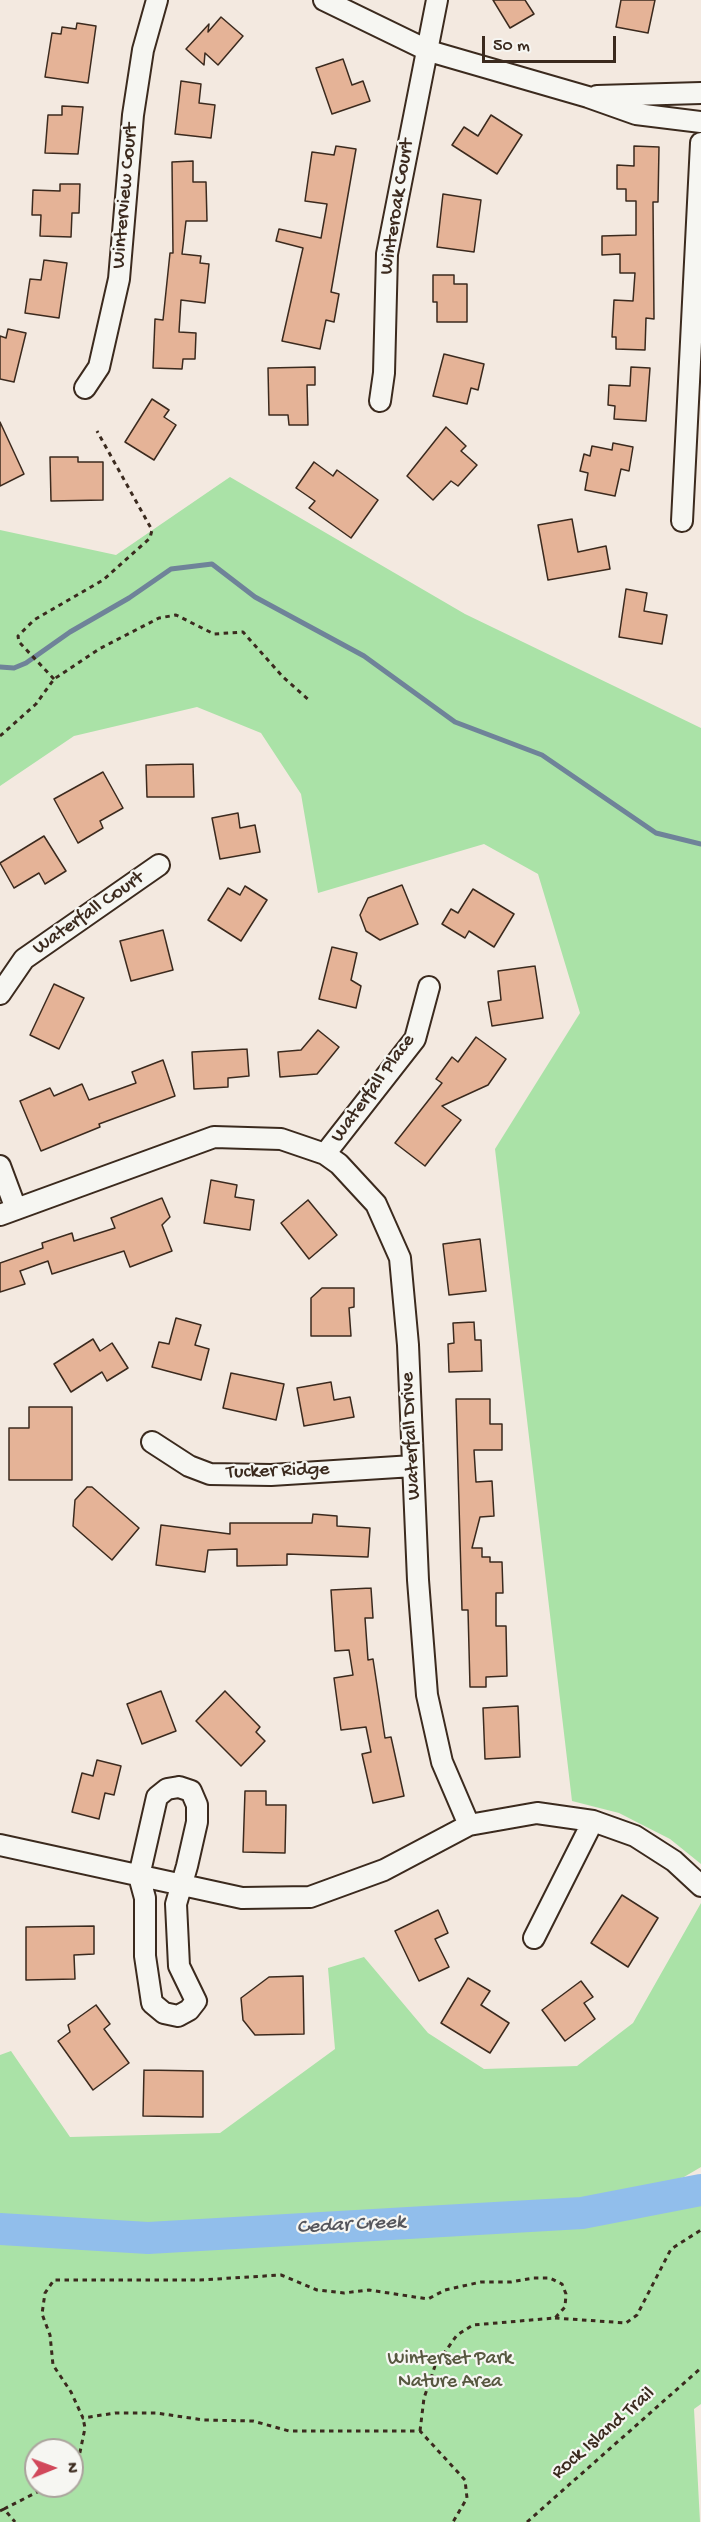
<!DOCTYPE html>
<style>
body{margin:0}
#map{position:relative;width:701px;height:2522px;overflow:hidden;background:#f3e9e0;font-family:"Gochi Hand",sans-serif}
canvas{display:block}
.north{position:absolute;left:24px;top:2438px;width:60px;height:60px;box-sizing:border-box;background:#f6f6f2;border:2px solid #aba49d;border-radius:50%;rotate:89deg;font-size:16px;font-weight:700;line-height:24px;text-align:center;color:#3b2a1e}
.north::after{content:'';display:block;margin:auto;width:21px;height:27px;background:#d1495b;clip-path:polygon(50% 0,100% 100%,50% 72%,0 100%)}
.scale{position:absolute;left:482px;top:36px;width:134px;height:27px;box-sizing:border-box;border:3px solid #3b2a1e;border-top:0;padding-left:8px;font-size:18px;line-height:21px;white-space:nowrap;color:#3b2a1e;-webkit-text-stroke:4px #f6f6f2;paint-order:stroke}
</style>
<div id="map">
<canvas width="701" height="2522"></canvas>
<div class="north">N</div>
<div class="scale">50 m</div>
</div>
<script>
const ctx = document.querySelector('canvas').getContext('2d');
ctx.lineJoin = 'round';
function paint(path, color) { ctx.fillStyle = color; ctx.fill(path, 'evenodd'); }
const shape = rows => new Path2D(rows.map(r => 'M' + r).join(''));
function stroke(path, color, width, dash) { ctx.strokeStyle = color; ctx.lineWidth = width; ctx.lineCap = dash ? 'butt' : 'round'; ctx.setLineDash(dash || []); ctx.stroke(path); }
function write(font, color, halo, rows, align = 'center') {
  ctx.font = font + ' "Gochi Hand",sans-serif'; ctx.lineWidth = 4.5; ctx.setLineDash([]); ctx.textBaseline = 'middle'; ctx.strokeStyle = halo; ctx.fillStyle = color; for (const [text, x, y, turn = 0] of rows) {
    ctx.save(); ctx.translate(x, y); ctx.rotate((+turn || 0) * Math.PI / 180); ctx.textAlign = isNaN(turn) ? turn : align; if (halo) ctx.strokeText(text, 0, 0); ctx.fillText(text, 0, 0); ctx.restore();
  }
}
const green = shape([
 [230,477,465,614,701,728,701,1864,670,1839,619,1813,572,1801,495,1149,580,1013,538,874,484,844,318,893,301,794,261,733,197,707,74,736,0,786,0,530,116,555],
 [701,1903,701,2167,684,2177,631,2194,554,2205,148,2231,0,2222,0,2055,11,2051,70,2137,220,2133,335,2049,328,1968,364,1957,428,2033,484,2069,577,2066,633,2023],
 [701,2190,701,2404,694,2409,700,2522,0,2522,0,2231,88,2242,582,2213],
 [36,2450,72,2450,72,2486,36,2486]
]);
const stream = shape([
 [0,667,14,668,26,663,70,632,129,598,171,569,212,564,255,597,364,656,455,722,542,755,656,833,701,844]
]);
const river = shape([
 [0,2229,148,2238,582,2213,701,2190]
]);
const building = shape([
 [493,0,525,0,534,14,510,28,493,0],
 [621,0,655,0,648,33,616,27,621,0],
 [221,17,243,36,218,65,205,53,204,65,186,49,209,24,208,32,221,17],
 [77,23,96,26,88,83,45,77,52,33,61,34,62,27,76,29,77,23],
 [343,59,352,85,363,81,370,101,332,114,316,68,343,59],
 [181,81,201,84,199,103,215,105,211,138,175,134,181,81],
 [62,106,83,107,78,154,45,153,48,115,62,115,62,106],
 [491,115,522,135,497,174,452,145,464,127,478,136,491,115],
 [336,146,356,149,331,292,339,294,334,322,326,320,320,349,282,341,303,248,276,241,279,229,321,238,327,204,305,201,312,152,334,155,336,146],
 [634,146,659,147,658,202,653,202,654,319,646,318,645,350,616,349,616,337,612,337,614,300,633,301,635,273,620,273,620,254,602,255,602,236,636,235,636,201,626,201,626,189,617,189,617,165,634,166,634,146],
 [193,161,193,182,206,182,207,221,186,221,182,254,201,256,200,263,209,264,205,303,181,300,179,332,196,333,195,359,183,359,182,369,153,368,155,319,163,320,170,253,173,253,172,162,193,161],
 [60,184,80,184,79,213,72,213,71,237,40,236,41,215,32,215,33,190,60,191,60,184],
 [443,194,481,200,474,252,437,247,443,194],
 [44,260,67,263,59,318,25,313,30,279,41,280,44,260],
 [433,275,454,275,454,284,467,284,467,322,437,322,437,302,433,302,433,275],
 [8,329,26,333,14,382,0,379,0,336,6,338,8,329],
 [444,354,484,364,478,390,471,388,467,404,433,396,444,354],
 [315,367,315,385,307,385,308,425,289,425,288,415,269,415,268,368,315,367],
 [631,367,650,368,646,421,614,419,615,406,608,405,609,385,630,386,631,367],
 [152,399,169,410,164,417,176,425,154,460,125,442,152,399],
 [0,422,24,474,0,486,0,422],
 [446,427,466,446,461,451,477,465,458,486,451,481,433,500,407,476,446,427],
 [613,443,633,447,629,471,621,469,615,496,585,490,588,473,580,471,584,454,590,456,592,446,612,450,613,443],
 [50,457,78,457,78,462,103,462,103,500,51,501,50,457],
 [314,462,333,476,337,470,378,500,351,538,309,508,315,501,296,488,314,462],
 [572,519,578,552,606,546,610,569,548,580,538,525,572,519],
 [626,589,647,593,644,611,667,615,662,644,619,637,626,589],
 [193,764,194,797,147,797,146,765,193,764],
 [103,772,123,808,100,821,103,828,78,843,54,799,103,772],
 [238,813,240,828,255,825,260,852,220,859,212,818,238,813],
 [44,836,66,871,45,884,39,873,14,888,0,863,44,836],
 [402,885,418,924,380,940,366,931,360,915,368,898,402,885],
 [245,886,267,900,241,941,208,920,228,888,240,895,245,886],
 [473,889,514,914,494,947,469,931,465,938,442,924,451,909,458,913,473,889],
 [163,930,173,970,131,981,120,941,163,930],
 [332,947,357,953,351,980,361,986,356,1008,319,999,332,947],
 [535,966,543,1018,492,1026,488,1002,501,1000,498,971,535,966],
 [54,984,84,998,59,1049,30,1035,54,984],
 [318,1030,339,1047,317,1074,280,1077,278,1052,301,1050,318,1030],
 [476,1037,506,1059,488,1085,442,1106,461,1120,425,1166,395,1143,442,1083,436,1079,452,1057,458,1062,476,1037],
 [247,1049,249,1076,228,1078,228,1087,194,1089,192,1052,247,1049],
 [163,1060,175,1096,99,1124,100,1127,41,1151,20,1101,50,1088,54,1096,82,1084,89,1100,136,1083,132,1072,163,1060],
 [211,1180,237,1185,235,1197,254,1200,250,1230,204,1223,211,1180],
 [162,1198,170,1217,162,1225,172,1251,130,1267,124,1251,52,1274,48,1261,20,1271,25,1284,0,1292,0,1263,43,1248,42,1243,72,1233,74,1241,115,1228,111,1218,162,1198],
 [308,1200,337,1235,309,1259,281,1223,308,1200],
 [480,1239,486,1291,449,1295,443,1244,480,1239],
 [322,1288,354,1288,354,1307,349,1308,351,1336,311,1336,311,1298,322,1288],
 [176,1318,201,1325,195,1345,209,1349,201,1380,152,1367,159,1342,169,1344,176,1318],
 [474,1322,475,1340,481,1340,482,1371,449,1372,448,1344,454,1343,453,1323,474,1322],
 [93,1339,100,1351,112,1343,128,1368,107,1381,102,1372,71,1392,54,1364,93,1339],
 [231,1373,284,1384,276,1420,223,1408,231,1373],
 [331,1382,334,1400,350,1397,354,1417,304,1426,297,1388,331,1382],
 [456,1399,490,1399,490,1424,502,1424,502,1450,474,1450,476,1482,492,1481,494,1516,480,1517,472,1548,482,1548,482,1557,490,1557,490,1562,502,1562,503,1593,496,1593,496,1626,506,1626,507,1676,486,1677,486,1687,470,1687,468,1610,462,1610,456,1399],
 [29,1407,72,1407,72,1480,9,1480,9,1428,29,1428,29,1407],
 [87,1487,92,1487,139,1528,112,1560,73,1526,75,1500,87,1487],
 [313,1514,337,1516,337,1526,370,1528,368,1557,287,1554,287,1565,237,1566,237,1549,208,1550,205,1572,156,1565,161,1525,230,1534,230,1523,312,1523,313,1514],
 [371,1588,373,1618,365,1618,368,1660,373,1659,385,1738,391,1737,404,1796,373,1803,362,1754,371,1752,366,1727,341,1730,334,1678,353,1675,349,1650,335,1651,331,1590,371,1588],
 [161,1691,176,1731,142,1744,127,1704,161,1691],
 [225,1691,260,1727,256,1732,265,1741,241,1766,196,1721,225,1691],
 [518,1706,520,1757,485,1759,483,1708,518,1706],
 [97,1760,121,1766,114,1795,105,1793,99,1819,72,1812,82,1773,93,1776,97,1760],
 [245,1791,266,1791,266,1805,286,1805,285,1853,243,1852,245,1791],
 [622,1895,658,1918,628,1967,591,1943,622,1895],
 [438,1910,448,1933,435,1939,449,1967,419,1981,395,1931,438,1910],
 [94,1926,94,1954,74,1955,75,1979,26,1980,26,1927,94,1926],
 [303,1976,304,2034,255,2035,243,2020,241,1998,269,1977,303,1976],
 [468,1978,490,1991,481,2005,509,2023,490,2053,441,2023,468,1978],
 [581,1981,593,1997,584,2003,595,2019,565,2041,542,2010,581,1981],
 [96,2005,110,2024,104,2029,129,2063,93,2090,58,2041,70,2032,68,2025,96,2005],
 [144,2070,203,2071,203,2117,143,2116,144,2070]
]);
const path = shape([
 [54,679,19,642,18,636,34,620,103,580,150,538,152,530,97,431],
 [0,736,36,704,54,679,99,649,159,618,176,615,214,634,243,632,283,677,310,701],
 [555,2318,626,2323,637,2315,671,2249,701,2230],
 [420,2431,424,2398,435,2366,457,2335,473,2325,555,2318,565,2307,566,2294,562,2284,550,2278,533,2278,511,2282,481,2282,445,2290,428,2299,369,2290,344,2293,317,2290,281,2275,200,2280,54,2280,45,2293,42,2314,50,2335,53,2365,71,2392,83,2418,115,2413,156,2413,204,2420,253,2421,289,2431,420,2431,465,2480,467,2498,453,2522],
 [72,2469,79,2457,85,2428,83,2418],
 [4,2509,49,2486],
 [0,2511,4,2509,15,2522],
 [527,2522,701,2368]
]);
const minor = shape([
 [324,0,429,51,588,97,636,114,701,122],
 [597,96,701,93],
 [85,388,99,367,119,279,133,115,143,50,157,0],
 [380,401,384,373,387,254,437,0],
 [682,521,701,143],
 [0,994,24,959,159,865],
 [325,1154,415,1039,429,987],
 [0,1166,16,1209],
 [0,1215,214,1137,281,1139,325,1154,339,1164,376,1204,400,1258,408,1345,418,1580,427,1695,442,1762,469,1825],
 [152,1442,189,1466,210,1474,271,1475,413,1466],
 [179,1787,191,1791,197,1805,197,1822,187,1866,176,1904,179,1966,196,2001,189,2010,178,2016,164,2013,152,2003,145,1956,145,1898,139,1876,157,1797,167,1789,179,1787],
 [0,1845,242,1898,310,1897,384,1870,469,1825,537,1813,593,1821,635,1836,674,1861,701,1886],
 [534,1938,593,1821]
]);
const streetNames = [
 ["Winterview Court",126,196,-85],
 ["Winteroak Court",398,207,-81],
 ["Waterfall Court",89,914,-35],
 ["Waterfall Place",374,1089,-54],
 ["Waterfall Drive",412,1436,-93],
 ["Tucker Ridge",278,1472,-2],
 ["Rock Island Trail",604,2434,-41]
];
const parkNames = [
 ["Winterset Park",450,2360],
 ["Nature Area",450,2383]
];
const waterNames = [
 ["Cedar Creek",351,2226,-3]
];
paint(green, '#aae2a7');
stroke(stream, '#6f8399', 5);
stroke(river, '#91beeb', 32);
paint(building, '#e5b397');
stroke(building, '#3b2a1e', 1.5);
stroke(minor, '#3b2a1e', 24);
stroke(path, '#3b2a1e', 3, [4.5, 4.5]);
stroke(minor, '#f6f6f2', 20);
write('20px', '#3b2a1e', '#f6f6f2', streetNames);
write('20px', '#575840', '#f6f6f2', parkNames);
write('italic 21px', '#55565c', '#f6f6f2', waterNames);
</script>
